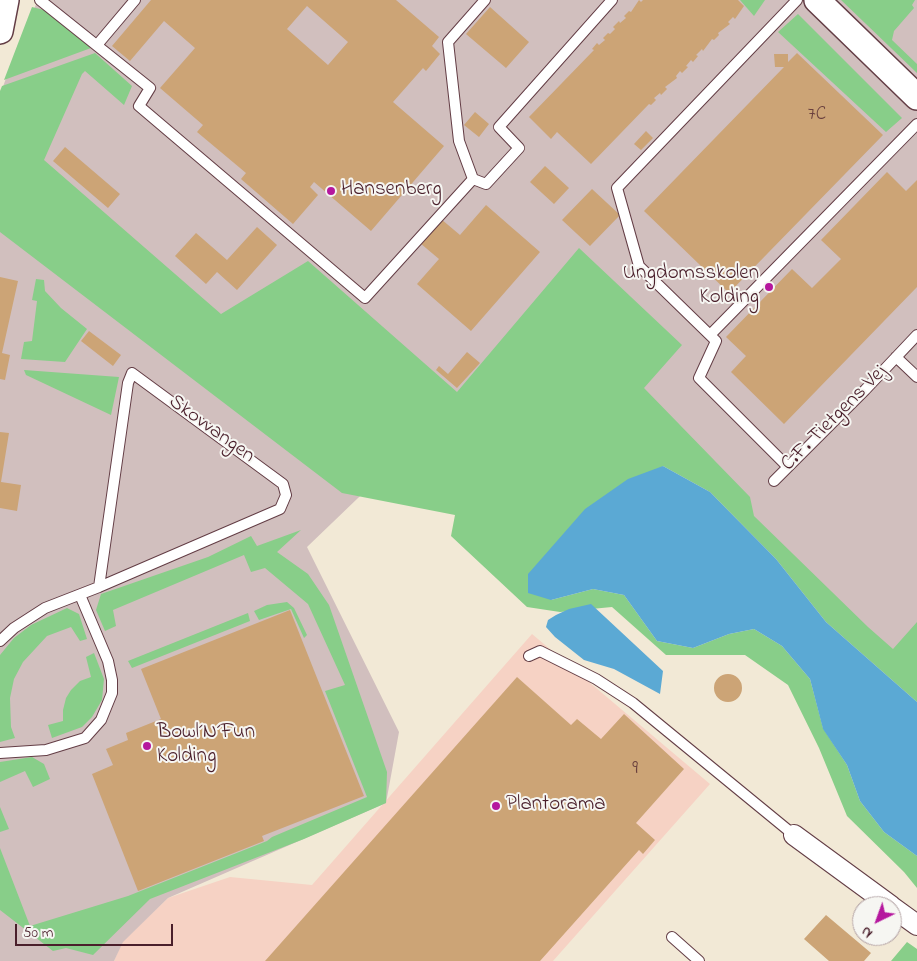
<!DOCTYPE html>
<meta charset="utf-8">
<style>
body{margin:0}
#map{position:relative;width:917px;height:961px;overflow:hidden;background:#f2e9d6;font-family:"Indie Flower",sans-serif}
canvas{display:block}
.north{position:absolute;left:852px;top:896px;width:50px;height:50px;box-sizing:border-box;background:#f6f6f2;border:1px solid #b1a0a2;border-radius:50%;rotate:222deg;font-size:14px;font-weight:700;line-height:20px;text-align:center;color:#4a1f2b}
.north::after{content:'';display:block;margin:auto;width:18px;height:22px;background:#b5179e;clip-path:polygon(50% 0,100% 100%,50% 72%,0 100%)}
.scale{position:absolute;left:15px;top:924px;width:158px;height:22px;box-sizing:border-box;border:2px solid #4a1f2b;border-top:0;padding-left:6px;font-size:15px;line-height:18px;white-space:nowrap;color:#4a1f2b;-webkit-text-stroke:4px #f6f6f2;paint-order:stroke}
</style>
<div id="map">
<canvas width="917" height="961"></canvas>
<div class="north">N</div>
<div class="scale">50 m</div>
</div>
<script>
const ctx = document.querySelector('canvas').getContext('2d');
ctx.lineJoin = 'round';
function paint(path, color) { ctx.fillStyle = color; ctx.fill(path, 'evenodd'); }
const shape = rows => new Path2D(rows.map(r => 'M' + r).join(''));
function stroke(path, color, width, dash) { ctx.strokeStyle = color; ctx.lineWidth = width; ctx.lineCap = dash ? 'butt' : 'round'; ctx.setLineDash(dash || []); ctx.stroke(path); }
function write(font, color, halo, rows, align = 'center') {
  ctx.font = font + ' "Indie Flower",sans-serif'; ctx.lineWidth = 4; ctx.setLineDash([]); ctx.textBaseline = 'middle'; ctx.strokeStyle = halo; ctx.fillStyle = color; for (const [text, x, y, turn = 0] of rows) {
    ctx.save(); ctx.translate(x, y); ctx.rotate((+turn || 0) * Math.PI / 180); ctx.textAlign = isNaN(turn) ? turn : align; if (halo) ctx.strokeText(text, 0, 0); ctx.fillText(text, 0, 0); ctx.restore();
  }
}
const built = shape([
 [532,634,710,784,553,961,114,961,122,942,168,898,230,877,312,885]
]);
const industrial = shape([
 [38,0,917,0,917,684,534,329,307,547,399,732,386,803,168,898,123,942,114,961,0,961,0,95,18,45]
]);
const green = shape([
 [740,0,765,0,754,16],
 [841,0,915,0,912,5,914,8,894,31,892,40,917,64,917,73],
 [32,7,44,10,91,48,4,80],
 [798,14,902,118,886,132,778,32],
 [95,53,132,86,124,105,85,71,82,74,44,160,221,314,308,261,457,392,579,248,682,345,644,388,750,497,754,516,868,627,893,649,917,622,917,702,826,622,776,559,710,492,663,466,551,600,593,589,624,595,657,641,693,648,729,634,754,629,782,646,810,679,823,728,847,765,860,801,884,832,917,856,917,888,904,872,847,816,819,748,788,685,745,655,666,655,612,607,560,612,527,607,451,536,455,515,342,493,0,232,0,91,2,86],
 [36,279,44,280,45,291,61,308,87,329,65,362,21,359,24,342,32,341,37,301,32,300],
 [24,370,119,377,111,415,26,375],
 [301,530,277,552,308,574,329,605,387,772,386,803,304,839,150,899,93,955,66,948,53,951,0,910,0,848,30,926,128,896,267,841,272,837,367,797,325,691,345,685,308,604,265,568,251,572,244,555,113,610,116,626,105,631,96,610,101,594,208,557,251,536,257,546],
 [287,602,294,608,307,635,304,638,291,609,259,620,254,611,267,605],
 [67,608,79,614,87,639,80,641,71,627,47,636,23,662,14,679,10,698,11,727,15,738,0,742,0,655,14,638,31,625],
 [248,613,250,621,132,668,128,661],
 [94,653,104,679,102,700,92,717,82,727,52,738,48,725,63,721,63,710,66,698,71,690,80,681,91,677,86,657],
 [32,757,44,764,50,779,33,787,25,771,0,782,0,762],
 [0,807,9,829,0,832],
 [907,942,917,949,917,961,891,961]
]);
const water = shape([
 [663,466,710,492,776,559,826,622,917,702,917,856,884,832,860,801,847,765,823,729,810,679,782,646,754,629,729,634,693,648,657,641,624,595,593,589,551,600,528,593,528,574,585,509,628,479],
 [591,604,663,671,660,694,614,669,584,660,555,637,546,627,548,620,556,615,569,609]
]);
const building = shape([
 [151,0,396,0,439,37,432,46,440,54,426,71,423,68,393,102,444,146,371,231,314,182,310,187,318,195,293,224,241,179,246,173,197,132,203,125,160,88,195,48,164,21,130,61,112,46],
 [307,6,348,42,328,65,287,29],
 [639,0,641,2,643,0,738,0,744,6,735,19,733,17,728,22,730,24,718,33,719,35,714,40,712,39,703,51,702,49,696,55,698,56,693,62,691,60,686,66,688,67,682,73,680,71,676,76,677,78,665,87,667,89,661,95,660,93,654,98,656,100,651,105,649,104,591,164,557,132,551,139,529,117,594,50,592,49,597,43,599,45,605,40,603,38,608,33,610,34,615,29,613,27,619,21,620,23,626,18,624,16,629,11,631,12],
 [490,7,529,42,506,68,466,34],
 [797,53,883,135,729,293,644,211,784,67,775,67,774,54,788,54,788,62],
 [475,112,489,124,479,137,464,125],
 [646,131,653,138,641,150,634,144],
 [65,147,120,194,108,208,53,161],
 [545,166,569,188,554,204,530,182],
 [887,172,906,191,917,180,917,287,784,424,731,372,746,356,726,337,792,269,812,288,841,259,821,240],
 [592,189,620,215,590,246,562,220],
 [486,205,540,252,471,331,417,284,439,259,420,243,441,219,460,235],
 [257,227,277,245,237,290,217,272,206,284,175,256,196,233,227,260],
 [0,277,18,281,2,353,10,355,5,380,0,379],
 [89,331,121,355,113,366,81,341],
 [467,352,480,363,457,388,436,370,439,366,448,374],
 [0,432,9,433,1,482,21,485,17,511,0,508],
 [290,610,364,796,262,836,264,841,138,891,92,774,113,765,106,749,128,740,126,733,161,719,141,669],
 '714 688a14 14 0 1 1 28 0a14 14 0 1 1-28 0Z',
 [517,677,571,725,577,719,601,739,624,714,684,769,636,823,655,840,643,854,639,850,540,961,265,961],
 [826,915,871,953,864,961,829,961,804,939]
]);
const service = shape([
 [40,0,150,88,139,106,365,298,473,179,459,141,448,42,485,0],
 [97,45,135,0],
 [473,179,486,184,519,148,499,127,612,0],
 [710,335,917,124],
 [896,357,917,377],
 [788,467,699,378,716,341,639,266,617,188,797,0],
 [774,481,865,390,917,335],
 [0,641,14,628,45,608,99,587,280,509,286,495,283,484,132,373,128,383,99,587],
 [529,656,540,651,596,679,633,703,794,835],
 [0,753,46,750,85,738,101,720,112,693,112,680,108,661,80,595],
 [672,937,699,961]
]);
const minor = shape([
 [794,835,891,906],
 [892,907,917,925]
]);
const tertiary = shape([
 [817,0,917,97],
 [0,31,6,0]
]);
const markers = [
 [331,191,5,"#b5179e"],
 [769,287,5,"#b5179e"],
 [147,746,5,"#b5179e"],
 [496,806,5,"#b5179e"]
];
const numberNames = [
 ["7C",817,116],
 ["9",635,770]
];
const poiNames = [
 ["Hansenberg",341,191],
 ["Ungdomsskolen",759,275,"right"],
 ["Kolding",759,299,"right"],
 ["Bowl´N´Fun",157,734],
 ["Kolding",157,758],
 ["Plantorama",506,806]
];
const streetNames = [
 ["C.F. Tietgens Vej",835,419,-45],
 ["Skovvangen",211,430,36]
];
paint(built, '#f6d2c4');
paint(industrial, '#d1bfbe');
paint(green, '#88ce89');
paint(water, '#5ba9d4');
paint(building, '#cca476');
stroke(service, '#633d45', 12);
stroke(minor, '#633d45', 22);
stroke(tertiary, '#633d45', 28);
stroke(service, '#fff', 10);
stroke(minor, '#fff', 20);
stroke(tertiary, '#fff', 25);
for (const [x, y, r, color] of markers) { const dot = new Path2D(); dot.arc(x, y, r, 0, 2 * Math.PI); ctx.fillStyle = color; ctx.fill(dot); stroke(dot, '#f6f6f2', 2); }
write('19px', '#6a403e', null, numberNames);
write('21px', '#4a1f2b', '#f6f6f2', poiNames, 'left');
write('21px', '#4a1f2b', '#f6f6f2', streetNames);
</script>
